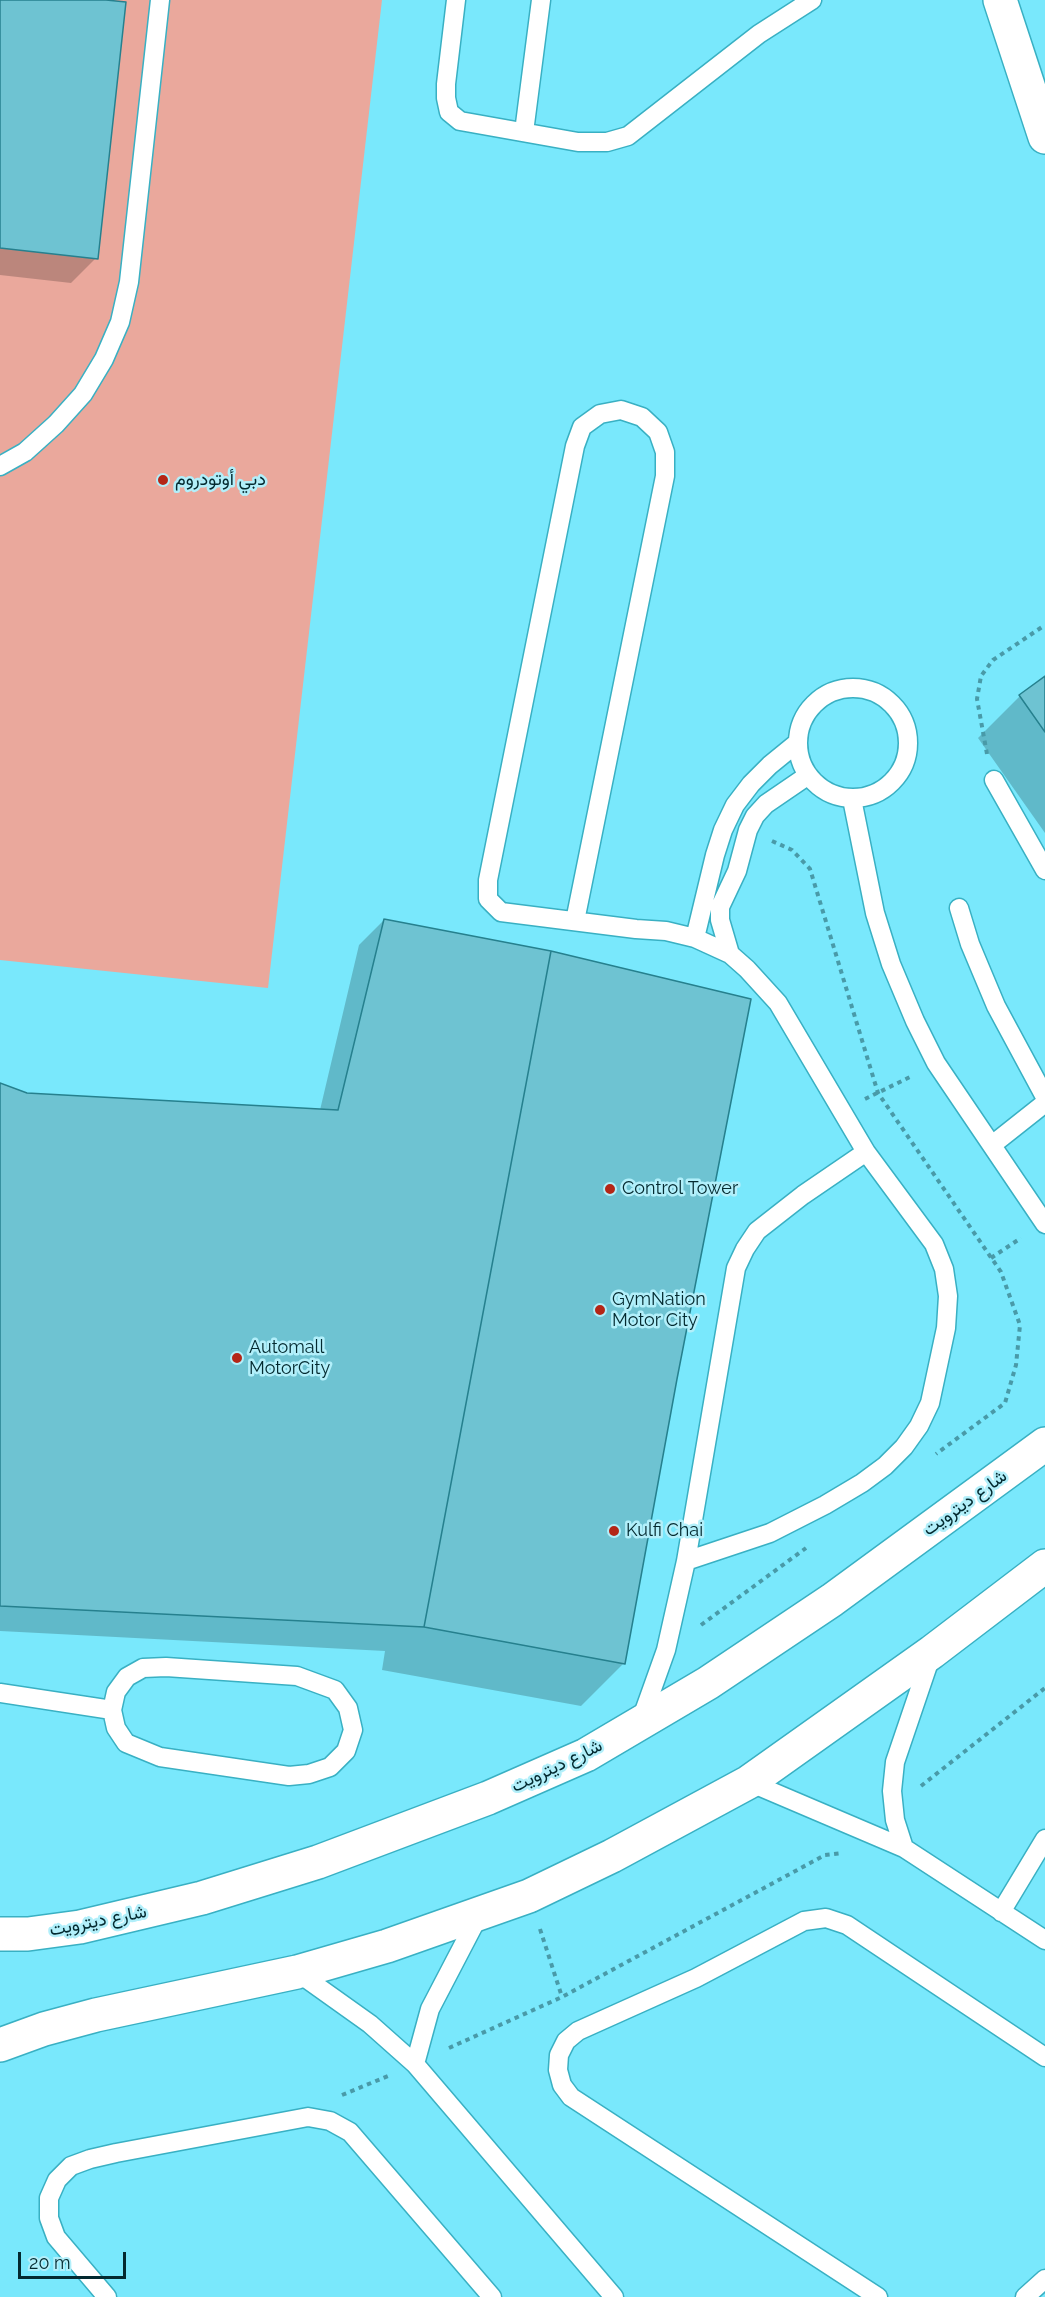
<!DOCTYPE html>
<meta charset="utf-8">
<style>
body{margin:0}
#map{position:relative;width:1045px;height:2297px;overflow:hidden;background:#79e8fc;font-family:Raleway,sans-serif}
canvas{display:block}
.scale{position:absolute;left:18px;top:2252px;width:108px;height:27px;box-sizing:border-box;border:3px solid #03292f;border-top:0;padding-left:8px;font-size:18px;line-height:21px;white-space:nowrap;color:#03292f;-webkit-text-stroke:4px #b2effa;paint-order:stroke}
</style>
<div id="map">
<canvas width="1045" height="2297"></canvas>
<div class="scale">20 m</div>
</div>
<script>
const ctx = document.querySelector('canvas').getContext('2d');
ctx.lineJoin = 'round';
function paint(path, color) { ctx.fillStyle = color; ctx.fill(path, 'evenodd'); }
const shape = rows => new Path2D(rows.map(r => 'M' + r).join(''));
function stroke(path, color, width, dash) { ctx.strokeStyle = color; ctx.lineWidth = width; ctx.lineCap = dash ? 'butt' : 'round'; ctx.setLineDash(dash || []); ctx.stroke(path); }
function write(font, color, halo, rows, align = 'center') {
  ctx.font = font + ' Raleway,Vazirmatn,sans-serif'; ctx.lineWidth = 5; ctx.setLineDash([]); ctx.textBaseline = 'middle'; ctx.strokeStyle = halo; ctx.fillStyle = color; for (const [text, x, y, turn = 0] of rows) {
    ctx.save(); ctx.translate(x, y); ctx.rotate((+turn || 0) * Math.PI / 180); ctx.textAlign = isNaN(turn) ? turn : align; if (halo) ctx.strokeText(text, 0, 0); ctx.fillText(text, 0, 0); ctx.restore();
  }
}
const green = shape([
 [0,0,382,0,268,988,0,960]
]);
const shadow = shape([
 [0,0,92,0,96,258,71,283,0,275],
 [1045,678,1045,833,978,738,1020,696],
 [384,920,676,1378,624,1663,581,1706,382,1670,385,1651,0,1631,0,1084,27,1095,320,1110,359,945]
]);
const building = shape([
 [0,0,106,0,126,2,98,259,0,248,0,0],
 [1045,676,1045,732,1019,695,1045,676],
 [384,919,551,951,424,1627,0,1606,0,1083,27,1093,338,1110,384,919],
 [551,951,751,999,677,1379,625,1664,424,1627,551,951]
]);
const path = shape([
 [987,754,977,699,981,676,993,660,1045,625],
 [772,841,792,850,810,869,878,1093,1001,1272,1020,1325,1016,1365,1005,1403,936,1454],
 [865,1099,912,1076],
 [991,1258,1021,1238],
 [701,1625,806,1548],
 [921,1786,1045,1688],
 [540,1929,562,1997],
 [449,2048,562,1997,825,1855,842,1853],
 [342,2095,388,2076]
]);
const service = shape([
 [456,0,446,84,446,98,449,112,460,121,578,142,607,142,628,136,759,34,812,0],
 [524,132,541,0],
 [0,466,25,452,56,424,83,394,104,359,120,322,129,282,160,0],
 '798 743a55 55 0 1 1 110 0a55 55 0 1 1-110 0Z',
 [994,780,1045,870],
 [852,799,875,913,891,964,915,1021,936,1063,1045,1224],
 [959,908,970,944,996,1006,1045,1097],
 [575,921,665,476,665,452,658,432,642,417,621,410,600,414,582,427,575,446,488,880,488,899,501,912,636,929,666,931,695,938,730,954,747,969,778,1003,866,1152,934,1244,944,1269,948,1296,946,1328,930,1403,919,1426,904,1447,885,1466,862,1483,825,1505,770,1533,686,1561],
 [695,938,715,855,723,830,735,805,751,784,770,765,797,743],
 [730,954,720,920,720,907,737,871,748,830,755,816,766,804,807,776],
 [992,1145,1045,1103],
 [166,1667,297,1676,335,1690,348,1708,353,1730,346,1751,330,1767,309,1774,289,1776,160,1757,126,1743,116,1728,112,1710,116,1692,127,1677,143,1668,166,1667],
 [0,1693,112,1710],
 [641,1720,666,1650,686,1561,736,1268,745,1249,757,1231,803,1195,866,1152],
 [749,1782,904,1848,1045,1940],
 [904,1848,895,1820,892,1791,895,1762,931,1656],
 [1001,1912,1045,1839],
 [297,1972,370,2024,415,2064,614,2297],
 [415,2064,430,2009,479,1915],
 [107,2297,56,2237,49,2218,49,2198,57,2180,71,2166,90,2159,116,2153,308,2117,330,2121,350,2132,492,2297],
 [878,2297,571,2097,562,2085,558,2070,559,2055,566,2041,578,2031,696,1978,804,1921,826,1918,847,1925,1045,2057],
 [1025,2297,1045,2279]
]);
const tertiary = shape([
 [0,1934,28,1934,80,1927,202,1898,318,1862,488,1798,586,1755,708,1683,832,1600,1045,1444],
 [0,2045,44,2029,96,2015,297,1972,387,1946,529,1896,612,1856,749,1782,932,1652,1045,1566]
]);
const secondary = shape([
 [1000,0,1045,137]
]);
const markers = [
 [163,480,6,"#b42617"],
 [610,1189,6,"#b42617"],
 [600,1310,6,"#b42617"],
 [237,1358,6,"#b42617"],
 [614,1531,6,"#b42617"]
];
const poiNames = [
 ["دبي أوتودروم",175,480],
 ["Control Tower",622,1189],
 ["GymNation",612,1300],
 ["Motor City",612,1321],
 ["Automall",249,1348],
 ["MotorCity",249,1369],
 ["Kulfi Chai",626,1531]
];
const streetNames = [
 ["شارع ديترويت",965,1503,-36],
 ["شارع ديترويت",557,1766,-26],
 ["شارع ديترويت",98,1921,-11]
];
paint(green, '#eaa89c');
paint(shadow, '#0003');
paint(building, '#6ec3d2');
stroke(building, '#26808e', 1.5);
stroke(service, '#39b0c3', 21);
stroke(tertiary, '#39b0c3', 36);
stroke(secondary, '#39b0c3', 36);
stroke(path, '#499aa8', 4, [4.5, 4.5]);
stroke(service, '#fff', 18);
stroke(tertiary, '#fff', 33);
stroke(secondary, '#fff', 33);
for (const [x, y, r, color] of markers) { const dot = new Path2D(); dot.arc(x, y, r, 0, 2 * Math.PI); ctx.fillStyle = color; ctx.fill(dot); stroke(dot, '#b2effa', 2); }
write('18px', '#03292f', '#b2effa', poiNames, 'left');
write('18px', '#03292f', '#b2effa', streetNames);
</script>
